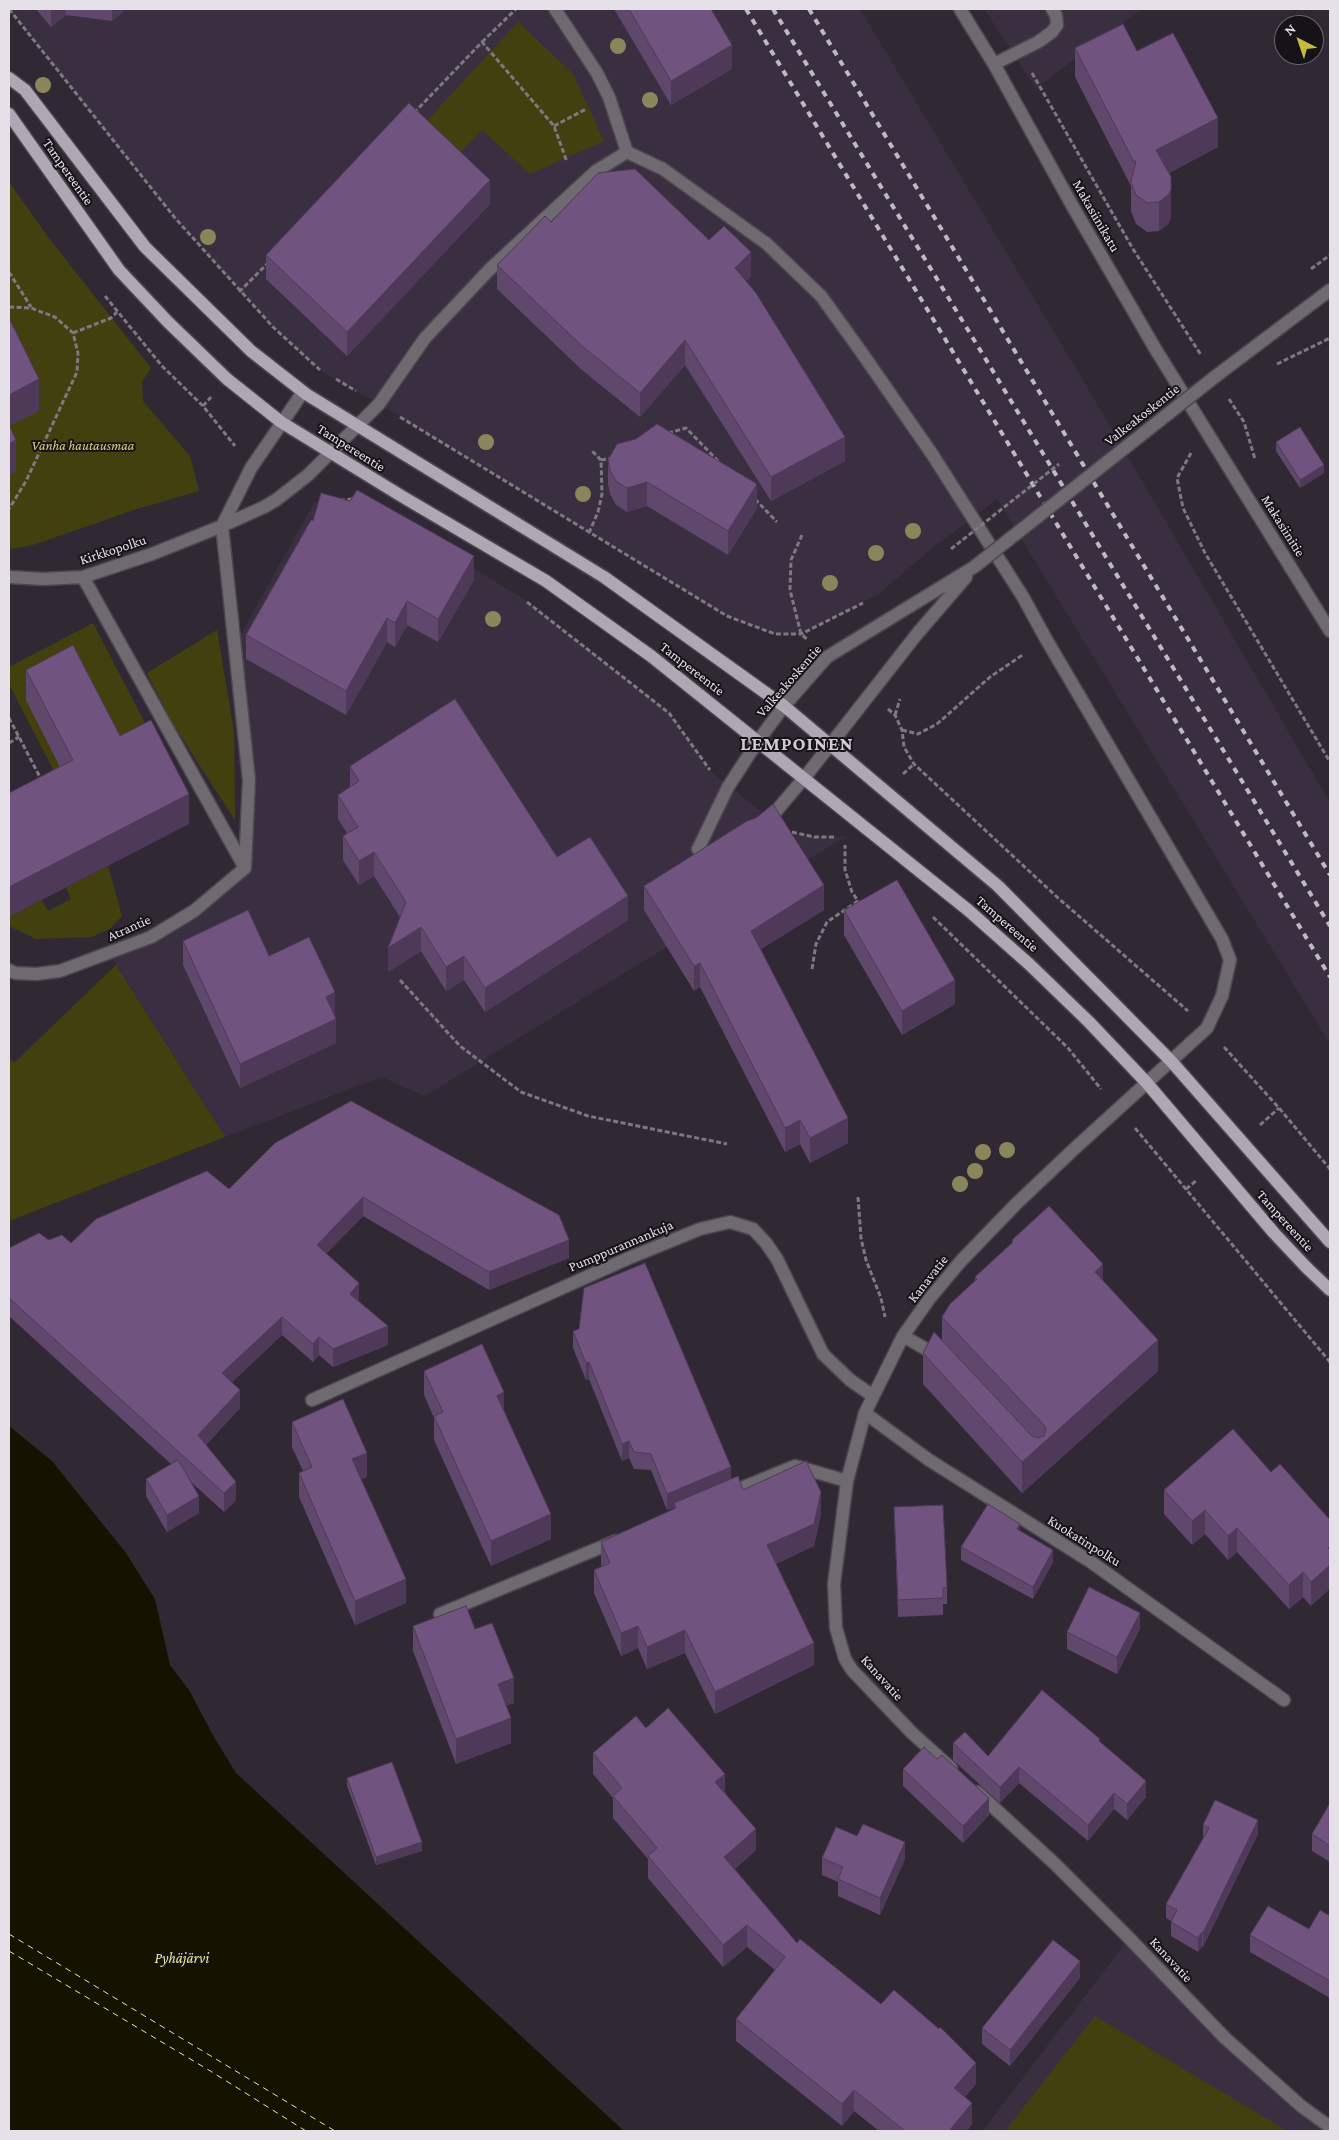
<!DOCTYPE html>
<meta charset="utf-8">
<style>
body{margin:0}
#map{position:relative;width:1339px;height:2140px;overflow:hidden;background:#302934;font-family:"Crimson Pro",serif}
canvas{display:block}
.frame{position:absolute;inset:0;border:10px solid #e6e1e9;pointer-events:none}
.north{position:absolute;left:1274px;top:15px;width:50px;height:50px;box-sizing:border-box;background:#161318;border:1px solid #69656c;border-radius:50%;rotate:319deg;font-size:14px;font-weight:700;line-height:20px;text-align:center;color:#e6e1e9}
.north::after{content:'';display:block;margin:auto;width:18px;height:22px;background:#c5bc3d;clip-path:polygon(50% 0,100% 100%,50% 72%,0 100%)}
</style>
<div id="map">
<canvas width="1339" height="2140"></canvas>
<div class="frame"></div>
<div class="north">N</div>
</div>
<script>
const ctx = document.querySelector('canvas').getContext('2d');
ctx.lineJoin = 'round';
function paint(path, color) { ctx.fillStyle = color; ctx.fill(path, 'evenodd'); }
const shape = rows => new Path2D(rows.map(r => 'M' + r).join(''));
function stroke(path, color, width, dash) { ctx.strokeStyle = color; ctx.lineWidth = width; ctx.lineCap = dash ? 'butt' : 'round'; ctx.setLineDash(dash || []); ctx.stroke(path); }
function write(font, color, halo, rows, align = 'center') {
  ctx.font = font + ' "Crimson Pro",serif'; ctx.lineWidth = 4; ctx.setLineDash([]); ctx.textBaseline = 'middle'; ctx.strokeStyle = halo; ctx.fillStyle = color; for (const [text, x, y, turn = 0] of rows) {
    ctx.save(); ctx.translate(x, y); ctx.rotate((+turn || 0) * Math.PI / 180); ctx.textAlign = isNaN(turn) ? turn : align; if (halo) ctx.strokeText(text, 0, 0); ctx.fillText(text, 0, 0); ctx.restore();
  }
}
const built = shape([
 [9,9,860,9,1093,397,1330,803,1330,1044,997,499,929,551,879,594,801,634,775,634,727,616,379,404,323,372,273,327,175,218],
 [984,9,1142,9,1036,88],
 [358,499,391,517,525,600,592,652,669,713,711,772,786,831,814,837,845,837,425,1096,381,1077,225,1137,109,953,151,937,237,875,249,780,233,648,314,503],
 [1129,1938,1330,2131,983,2131]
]);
const green = shape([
 [518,22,573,74,604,141,530,174,482,130,456,157,422,126],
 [9,182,48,237,151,368,142,382,143,401,190,456,199,491,137,509,30,546,9,549],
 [93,623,148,729,57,777,9,684,9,667],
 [217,630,234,732,235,820,171,721,147,673],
 [108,866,122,916,111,928,92,937,36,939,9,926,9,917,42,900,48,911,71,899,66,888],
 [116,965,225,1137,9,1221,9,1059,15,1062],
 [1095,2016,1287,2131,1005,2131]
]);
const water = shape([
 [9,1426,52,1461,126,1553,155,1599,170,1665,189,1690,214,1737,236,1773,624,2131,9,2131]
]);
const ferry = shape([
 [9,1934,335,2131],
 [9,1951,212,2072,306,2131]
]);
const path = shape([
 [9,9,175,218,273,327,320,370],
 [482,42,516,9],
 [1032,73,1133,249,1201,355],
 [414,113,482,42,554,126,567,162],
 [554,126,586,109],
 [1311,269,1330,255],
 [9,272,31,307],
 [239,292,269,262],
 [105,296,162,366,203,406,235,446],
 [9,307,31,308,55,317,73,333,78,353,77,372,26,481,9,509],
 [73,333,111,318,117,312],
 [1277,364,1330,338],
 [336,379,356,391],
 [1229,399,1244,422,1255,459],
 [203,406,211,397],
 [400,417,727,616,775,634,801,634,863,603],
 [668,433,686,428,719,462],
 [1191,453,1177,478,1183,508,1205,553,1330,762],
 [601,460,612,458],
 [755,499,777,522],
 [340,500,354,499],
 [589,533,598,512,602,494,601,460,591,450],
 [802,535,791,560,790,590,801,634,808,640],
 [527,602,669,713,710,770],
 [888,709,895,715,902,730,904,747,914,764,1057,897,1188,1011],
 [895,715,900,699],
 [9,718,41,779],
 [902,730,918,734,937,724,990,677,1024,654],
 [9,743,19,737],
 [903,774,914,764],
 [792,832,814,837,835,837],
 [933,917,1068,1048,1101,1089],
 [812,969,816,944,827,922,858,901,852,892,845,870,845,845],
 [400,980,460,1046,521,1092,588,1116,727,1144],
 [1224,1047,1279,1108,1330,1169],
 [1260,1125,1279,1108],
 [1135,1128,1330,1362],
 [1186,1189,1197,1180],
 [858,1197,861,1238,866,1260,881,1298,885,1317]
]);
const minor = shape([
 [555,9,597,73,609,97,627,152,663,169,767,244,821,296,862,353,932,454,1023,597,1046,639,1222,939,1230,960,1222,996,1207,1028,1073,1150,1016,1204,961,1261,930,1298,903,1336,865,1413,847,1481,834,1584,836,1628,845,1659,852,1670,912,1733,951,1768],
 [960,9,994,64,1073,207,1156,350,1330,631],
 [994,64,1038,42,1052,32,1057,25,1056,15,1052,9],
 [1216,376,1330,290],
 [222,526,249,780,245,868],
 [222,526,251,468,303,392],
 [9,577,43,579,83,577,152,554,222,526,264,507,276,500,308,475,379,404,425,338,490,269,596,171,627,152],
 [83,577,245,868],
 [766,823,805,777,917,634,966,577],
 [698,849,728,787,758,741,784,706,827,657,974,567],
 [9,970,15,973,36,974,60,971,151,937,194,911,245,868],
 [903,1336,940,1357],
 [312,1400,629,1258,700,1229,730,1222,753,1229,766,1243,777,1259,823,1354,850,1380,873,1396],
 [865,1413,929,1460,1091,1562,1284,1700],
 [727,1494,795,1466,847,1481],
 [440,1614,616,1541],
 [977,1792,1055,1864,1129,1938,1225,2038,1301,2106,1330,2127]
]);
const major = shape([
 [9,78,25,90,145,247,251,351,306,394,604,577,784,706,998,886,1171,1061,1330,1242],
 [9,114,119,270,168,322,227,379,281,422,403,497,546,581,651,656,968,910,1029,964,1089,1022,1146,1082,1274,1233,1306,1267,1330,1290]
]);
const rail = shape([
 [746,9,1330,977],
 [773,9,1330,926],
 [809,9,1330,875]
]);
const pathBridge = shape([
 [951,549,1059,464]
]);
const minorBridge = shape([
 [974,567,1216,376]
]);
const trees = [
 [618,46],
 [43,85],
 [650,100],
 [208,237],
 [486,442],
 [583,494],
 [913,531],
 [876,553],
 [830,583],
 [493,619],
 [1007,1150],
 [983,1152],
 [975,1171],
 [960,1184]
];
const wall = shape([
 [36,9,126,9,112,21,66,15,51,27],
 [614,9,711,9,732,69,671,105],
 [1075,48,1137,51,1218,147,1169,173,1171,177,1171,218,1168,224,1159,231,1147,232,1136,224,1131,211,1131,186,1075,77],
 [490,204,347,356,266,279,266,255],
 [551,222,709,240,751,276,746,281,845,461,771,501,685,365,640,417,582,370,497,289,497,265],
 [1276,442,1324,473,1300,488,1276,451],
 [608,460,757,508,728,555,647,506,627,512,616,505,610,494,608,484],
 [474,580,438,642,407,625,395,647,387,642,346,715,246,659,246,635],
 [26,670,120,736,189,824,60,767,26,700],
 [350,766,557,857,628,920,485,1012,464,980,446,991,421,951,388,972,400,917,374,876,359,885,343,860,343,836,347,833,338,819,338,795,350,787],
 [644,886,824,910,761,949,848,1143,810,1163,800,1144,785,1152,700,987,694,991,644,910],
 [844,910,955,1004,902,1035,844,935],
 [183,941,269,956,335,1016,336,1043,240,1088,183,965],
 [275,1143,569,1258,489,1290,363,1216,326,1254,388,1345,333,1367,319,1355,313,1362,282,1335,232,1382,240,1408,206,1445,236,1500,224,1512,191,1482,199,1513,167,1532,146,1496,146,1479,171,1464,9,1316,9,1248,49,1240,71,1243,229,1189],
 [1012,1240,1103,1280,1158,1371,1022,1493,923,1384,923,1353,942,1340,942,1317,975,1281,975,1277,1012,1243],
 [573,1331,743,1490,821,1514,814,1546,776,1564,814,1665,715,1714,685,1653,647,1669,638,1648,621,1656,594,1593,594,1570,602,1567,601,1564,601,1542,674,1509,674,1508,667,1510,651,1470,634,1469,629,1458,622,1461,589,1379,586,1380,573,1348],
 [424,1371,504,1410,551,1539,491,1566,434,1440,434,1418,424,1395],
 [292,1422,367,1477,361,1479,406,1603,355,1625,299,1497,299,1473,303,1471,292,1447],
 [1271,1472,1330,1520,1311,1606,1303,1597,1289,1609,1237,1552,1228,1560,1205,1534,1192,1545,1164,1514,1164,1490],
 [894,1507,947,1587,947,1604,943,1604,943,1615,898,1617],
 [961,1547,1053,1562,1033,1599,961,1560],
 [413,1626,475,1629,514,1703,506,1705,511,1743,456,1764,413,1651],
 [1140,1629,1117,1674,1067,1649,1067,1632],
 [646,1728,725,1792,756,1850,735,1869,797,1943,976,2084,965,2097,972,2124,967,2131,879,2131,854,2111,842,2126,736,2041,736,2019,775,1970,747,1947,723,1967,648,1878,648,1859,613,1818,613,1798,593,1774,593,1753],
 [1100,1742,1146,1797,1127,1820,1114,1809,1088,1841,1019,1783,1000,1803,953,1760,953,1743,988,1756],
 [903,1769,989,1815,963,1843,903,1786],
 [347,1778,422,1851,376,1865,347,1786],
 [1330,1803,1330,1862,1312,1851,1312,1834],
 [1203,1825,1258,1834,1203,1947,1202,1946,1198,1952,1171,1936,1171,1921,1166,1918,1166,1904,1203,1839],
 [857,1836,905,1859,880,1915,838,1896,838,1882,822,1875,822,1858],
 [1330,1916,1330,1998,1250,1952,1250,1935,1309,1929],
 [1080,1978,1010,2066,982,2044,982,2028]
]);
const shadedWall = shape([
 [51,9,66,9,66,15,51,27],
 [112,9,126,9,112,21],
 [732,45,732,69,671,105,671,81],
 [1218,118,1218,147,1156,179,1156,150],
 [490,180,490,204,347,356,347,332],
 [1171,190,1171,218,1168,224,1159,231,1159,202],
 [751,252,751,276,735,293,735,268],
 [685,340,685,365,640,417,640,393],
 [39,379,39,411,9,426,9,395],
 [845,437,845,461,771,501,771,477],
 [16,440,16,472,9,475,9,444],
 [1324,465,1324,473,1300,488,1300,480],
 [647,482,647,506,627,512,627,488],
 [757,484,757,508,728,555,728,531],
 [474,556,474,580,438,642,438,619],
 [407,601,407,625,395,647,395,623],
 [387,618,387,642,346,715,346,691],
 [189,794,189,824,9,917,9,887],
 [374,852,374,876,359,885,359,861],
 [824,885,824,910,751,955,751,931],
 [628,896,628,920,485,1012,485,988],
 [421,927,421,951,388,972,388,948],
 [464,956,464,980,446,991,446,967],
 [700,963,700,987,694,991,694,966],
 [955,980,955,1004,902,1035,902,1011],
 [335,992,335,1017,326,997],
 [336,1019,336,1043,240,1088,240,1064],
 [848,1118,848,1143,810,1163,810,1138],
 [800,1120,800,1144,785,1152,785,1128],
 [363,1197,363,1216,317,1263,317,1245],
 [569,1240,569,1258,489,1290,489,1272],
 [1103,1264,1103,1295,1095,1272],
 [359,1283,359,1302,350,1294],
 [282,1317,282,1335,222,1392,222,1373],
 [388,1326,388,1345,333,1367,333,1349],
 [319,1337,319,1355,313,1362,313,1344],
 [1158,1340,1158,1371,1022,1493,1022,1462],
 [589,1362,589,1379,586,1380,586,1363],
 [240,1390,240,1408,198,1453,198,1435],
 [504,1392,504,1417,497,1396],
 [629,1441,629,1458,622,1461,622,1444],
 [367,1453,367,1477,352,1483,352,1459],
 [731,1467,731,1484,674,1503,674,1508,667,1510,667,1494],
 [236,1482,236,1500,224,1512,224,1493],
 [821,1492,821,1514,814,1546,767,1568,767,1545],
 [199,1496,199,1513,167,1532,167,1515],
 [1205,1510,1205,1534,1192,1545,1192,1521],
 [551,1514,551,1539,491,1566,491,1541],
 [1020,1524,1020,1537,1017,1529],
 [1237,1528,1237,1552,1228,1560,1228,1536],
 [1330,1546,1330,1589,1311,1606,1311,1582,1328,1548],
 [1053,1550,1053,1562,1033,1599,1033,1587],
 [1303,1572,1303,1597,1289,1609,1289,1585],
 [406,1579,406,1603,355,1625,355,1601],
 [1140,1613,1140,1629,1117,1674,1117,1657],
 [638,1626,638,1648,621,1656,621,1633],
 [685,1630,685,1653,647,1669,647,1647],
 [814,1643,814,1665,715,1714,715,1692],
 [514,1678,514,1703,498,1709,498,1684],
 [511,1718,511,1743,456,1764,456,1739],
 [1019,1767,1019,1783,1000,1803,1000,1787],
 [725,1774,725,1795,715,1782],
 [1146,1781,1146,1797,1127,1820,1127,1804],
 [1114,1793,1114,1809,1088,1841,1088,1825],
 [989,1798,989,1815,963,1843,963,1826],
 [1258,1820,1258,1834,1203,1947,1203,1933],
 [756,1829,756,1850,724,1878,724,1857],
 [422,1842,422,1851,376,1865,376,1857],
 [905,1842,905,1859,880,1915,880,1898],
 [747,1925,747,1947,723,1967,723,1945],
 [1202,1932,1202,1946,1198,1952,1198,1938],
 [1080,1961,1080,1978,1010,2066,1010,2050],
 [976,2063,976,2084,954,2109,954,2088],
 [854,2090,854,2111,842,2126,842,2104],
 [972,2103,972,2124,967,2131,949,2131]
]);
const building = shape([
 [629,9,711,9,732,45,671,81,629,9],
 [1123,24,1137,51,1173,33,1218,118,1156,150,1171,177,1171,190,1168,195,1159,202,1147,203,1136,195,1131,182,1136,161,1134,162,1075,48,1123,24],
 [409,103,490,180,347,332,266,255,409,103],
 [635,169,709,240,724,226,751,252,735,268,756,293,845,437,771,477,685,340,640,393,582,346,497,265,545,216,551,222,598,173,635,169],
 [9,318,39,379,9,395,9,318],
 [657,424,757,484,728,531,647,482,627,488,616,481,610,470,608,460,617,444,636,439,657,424],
 [9,425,16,440,9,444,9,425],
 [1300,427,1324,465,1300,480,1276,442,1300,427],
 [357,490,474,556,438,619,407,601,395,623,387,618,346,691,246,635,311,520,313,521,321,493,350,501,357,490],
 [73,645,120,736,151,720,189,794,9,887,9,793,73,760,26,670,73,645],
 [455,699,557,857,590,837,628,896,485,988,464,956,446,967,421,927,388,948,406,902,374,852,359,861,343,836,358,827,338,795,359,781,350,766,455,699],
 [773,804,824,885,751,931,848,1118,810,1138,800,1120,785,1128,700,963,694,966,644,886,747,821,756,818,773,804],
 [897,880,955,980,902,1011,844,910,897,880],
 [248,910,269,956,309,937,335,992,326,997,336,1019,240,1064,183,941,248,910],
 [351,1101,559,1215,569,1240,489,1272,363,1197,317,1245,359,1283,350,1294,388,1326,333,1349,319,1337,313,1344,282,1317,222,1373,240,1390,198,1435,236,1482,224,1493,9,1298,9,1248,39,1233,49,1240,62,1235,71,1243,96,1219,207,1171,229,1189,275,1143,351,1101],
 [1049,1206,1103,1264,1095,1272,1158,1340,1022,1462,923,1353,934,1332,1032,1436,1039,1438,1044,1436,1046,1429,1044,1425,942,1317,950,1304,977,1279,975,1277,1013,1242,1012,1240,1049,1206],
 [645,1263,731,1467,667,1494,651,1454,634,1452,629,1441,622,1444,589,1362,586,1363,573,1331,579,1329,584,1288,645,1263],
 [482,1344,504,1392,497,1396,551,1514,491,1541,434,1416,443,1412,424,1371,482,1344],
 [343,1399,367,1453,352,1459,406,1579,355,1601,299,1473,312,1467,292,1422,343,1399],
 [1233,1429,1271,1472,1280,1464,1330,1520,1330,1546,1328,1548,1330,1550,1330,1565,1311,1582,1303,1572,1289,1585,1237,1528,1228,1536,1205,1510,1192,1521,1164,1490,1233,1429],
 [178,1460,199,1496,167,1515,146,1479,178,1460],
 [806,1461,821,1492,814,1524,767,1545,814,1643,715,1692,685,1630,647,1647,638,1626,621,1633,594,1570,610,1563,601,1542,676,1508,674,1503,738,1476,743,1490,806,1461],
 [988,1504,1020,1524,1017,1529,1053,1550,1033,1587,961,1547,988,1504],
 [943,1505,947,1587,943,1588,943,1598,898,1600,894,1507,943,1505],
 [1089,1587,1140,1613,1117,1657,1067,1632,1089,1587],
 [466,1606,475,1629,492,1623,514,1678,498,1684,511,1718,456,1739,413,1626,466,1606],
 [1042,1690,1100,1739,1099,1741,1146,1781,1127,1804,1114,1793,1088,1825,1019,1767,1000,1787,953,1743,965,1732,988,1756,1042,1690],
 [668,1708,725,1774,715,1782,756,1829,724,1857,797,1943,800,1939,881,2004,894,1990,939,2029,940,2027,976,2063,954,2088,972,2103,949,2131,905,2131,854,2090,842,2104,736,2019,785,1957,747,1925,723,1945,648,1856,657,1848,613,1796,622,1788,593,1753,636,1716,646,1728,668,1708],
 [924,1747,937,1759,942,1755,989,1798,963,1826,903,1769,924,1747],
 [392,1762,422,1842,376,1857,347,1778,392,1762],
 [1215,1800,1258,1820,1203,1933,1202,1932,1198,1938,1171,1922,1177,1910,1166,1904,1209,1828,1203,1825,1215,1800],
 [1330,1803,1330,1846,1312,1834,1330,1803],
 [863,1824,905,1842,880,1898,838,1879,843,1867,822,1858,836,1827,857,1836,863,1824],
 [1268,1906,1309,1929,1320,1910,1330,1916,1330,1981,1250,1935,1268,1906],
 [1053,1940,1080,1961,1010,2050,982,2028,1053,1940]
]);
const streetNames = [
 ["Tampereentie",68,172,55],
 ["Makasiinikatu",1096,216,60],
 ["Valkeakoskentie",1142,415,-38],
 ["Tampereentie",351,448,32],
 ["Makasiinitie",1283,526,58],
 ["Kirkkopolku",113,550,-18],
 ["Tampereentie",692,669,38],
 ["Valkeakoskentie",789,681,-49],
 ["Tampereentie",1007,924,41],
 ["Atrantie",129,928,-24],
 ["Tampereentie",1285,1221,48],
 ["Pumppurannankuja",621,1246,-23],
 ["Kanavatie",928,1279,-52],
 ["Kuokatinpolku",1084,1541,32],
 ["Kanavatie",882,1678,48],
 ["Kanavatie",1171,1960,47]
];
const parkNames = [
 ["Vanha hautausmaa",83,446]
];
const waterNames = [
 ["Pyhäjärvi",182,1958]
];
const districtNames = [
 ["LEMPOINEN",797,744]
];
paint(built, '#3a2f40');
paint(green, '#43400f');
paint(water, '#151300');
stroke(ferry, '#ece893', 1, [6, 5]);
stroke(minor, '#4d4651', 15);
stroke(major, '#4d4651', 15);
stroke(path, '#7e7882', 3, [5, 2.5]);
stroke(minor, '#6e6a70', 12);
stroke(major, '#afa7b3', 12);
stroke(rail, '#bfbac2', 4, [6, 6]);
stroke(minorBridge, '#4d4651', 15, []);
stroke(pathBridge, '#7e7882', 3, [5, 2.5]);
stroke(minorBridge, '#6e6a70', 12);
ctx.fillStyle = '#8b855c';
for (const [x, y] of trees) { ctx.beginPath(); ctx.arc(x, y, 8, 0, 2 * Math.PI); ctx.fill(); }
paint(wall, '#60476c');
paint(shadedWall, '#4e3a58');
paint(building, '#70537e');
stroke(building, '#4e3a58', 1);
write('14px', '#e6e1e9', '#161318', streetNames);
write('italic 14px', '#d5d07c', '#161318', parkNames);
write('italic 15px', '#ece893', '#161318', waterNames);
ctx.letterSpacing = '1px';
write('bold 19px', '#d3c9d8', '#161318', districtNames);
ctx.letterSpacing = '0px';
</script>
